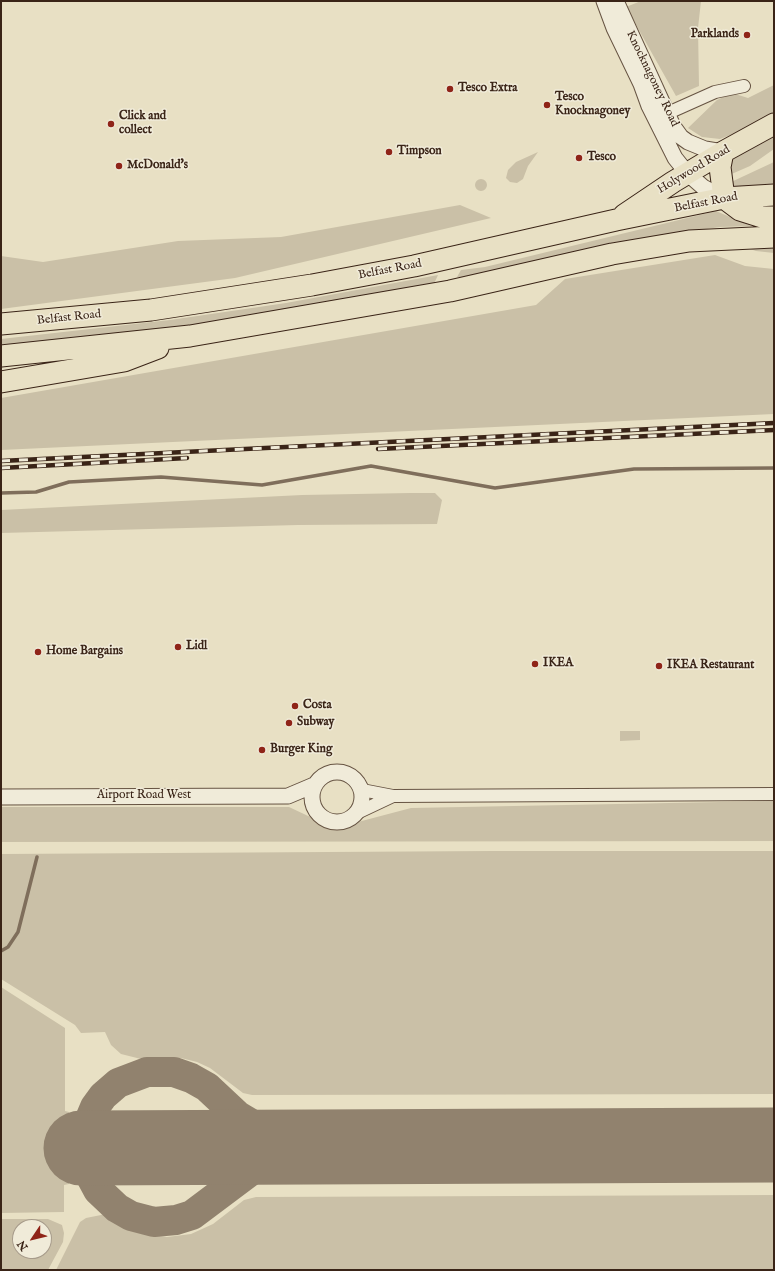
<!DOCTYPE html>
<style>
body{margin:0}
#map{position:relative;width:775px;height:1271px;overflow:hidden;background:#e8e0c4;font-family:"IM FELL English",serif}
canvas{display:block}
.frame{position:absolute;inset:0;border:2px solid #3a2417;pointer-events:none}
.north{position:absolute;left:12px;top:1219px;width:40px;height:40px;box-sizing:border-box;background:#f0ebd9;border:1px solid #a79b8b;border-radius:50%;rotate:235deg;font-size:11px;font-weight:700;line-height:16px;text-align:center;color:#3a2417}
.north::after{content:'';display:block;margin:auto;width:14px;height:18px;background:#8f2418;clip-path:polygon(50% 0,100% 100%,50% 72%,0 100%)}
</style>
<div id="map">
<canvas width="775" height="1271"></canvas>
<div class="frame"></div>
<div class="north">N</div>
</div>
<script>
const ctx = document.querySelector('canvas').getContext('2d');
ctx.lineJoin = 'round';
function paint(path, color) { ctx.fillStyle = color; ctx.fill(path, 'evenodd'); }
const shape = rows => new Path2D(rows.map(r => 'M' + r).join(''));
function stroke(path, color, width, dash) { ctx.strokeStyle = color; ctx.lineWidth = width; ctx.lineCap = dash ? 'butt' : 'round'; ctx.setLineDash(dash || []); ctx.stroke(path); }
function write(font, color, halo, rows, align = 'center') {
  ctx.font = font + ' "IM FELL English",serif'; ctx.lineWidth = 3; ctx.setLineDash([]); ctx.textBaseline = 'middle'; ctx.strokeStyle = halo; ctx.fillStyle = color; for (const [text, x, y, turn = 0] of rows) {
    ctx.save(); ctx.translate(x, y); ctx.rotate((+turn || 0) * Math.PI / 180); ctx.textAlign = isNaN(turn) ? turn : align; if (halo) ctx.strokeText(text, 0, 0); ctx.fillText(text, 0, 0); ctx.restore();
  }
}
const green = shape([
 [641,1,701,1,698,28,699,86,676,96,626,7],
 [774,85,774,118,720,139,702,137,688,128,717,100,732,93,748,98],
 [774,133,774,149,750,166,727,176,728,163,735,152],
 [538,152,528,166,523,179,517,183,510,182,506,178,508,170,516,162],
 [774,162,774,187,733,190,729,183],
 '475 185a6 6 0 1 1 12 0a6 6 0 1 1-12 0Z',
 [460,205,491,218,235,278,1,309,1,256,43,262,178,241,281,237],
 [716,211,751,226,720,227,611,243,464,277,457,277,461,270,485,267],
 [744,247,774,248,774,253,756,251],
 [715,255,745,266,774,269,774,414,1,450,1,398,536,305,565,279],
 [438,275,433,286,206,325,1,348,1,339,170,320,286,303],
 [410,493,435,493,442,500,437,524,298,525,1,533,1,510,302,495],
 [620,731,640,731,640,740,620,741],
 [772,801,774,801,774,841,1,842,1,807,289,807,323,823,339,827,411,808],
 [491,851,774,851,774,1094,252,1095,243,1093,210,1068,197,1062,181,1058,162,1058,145,1060,121,1054,111,1045,105,1032,81,1033,75,1025,1,979,1,854],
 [1,987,65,1028,65,1111,69,1112,69,1184,64,1185,64,1212,1,1213],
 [774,1195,774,1270,56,1270,80,1222,86,1218,106,1214,129,1228,145,1234,167,1237,191,1234,213,1224,244,1200,256,1197],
 [1,1219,48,1219,62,1225,64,1233,63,1242,48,1270,1,1270],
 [20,1227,44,1227,44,1251,20,1251]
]);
const stream = shape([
 [1,493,36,492,69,482,161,477,262,485,371,466,495,488,634,469,774,468],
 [1,951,8,947,18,932,37,857]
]);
const taxiway = shape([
 [147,1072,174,1072,191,1078,207,1087,238,1116,275,1138,301,1147,278,1155,260,1164,192,1215,176,1220,154,1222,131,1216,117,1208,98,1190,90,1175,84,1148,87,1126,95,1107,103,1096,118,1083,147,1072]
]);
const runway = shape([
 [81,1148,774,1145]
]);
const minor = shape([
 [659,117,715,92,744,86],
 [362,790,393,796,774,794],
 [357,813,393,796]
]);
const tertiary = shape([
 [604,1,614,28,641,84,649,106,675,158,687,173,703,187,724,198],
 [616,1,673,126,681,137,688,142,705,149,723,152],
 '312 797a25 25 0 1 1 50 0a25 25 0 1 1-50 0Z',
 [1,797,288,796,314,785]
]);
const trunk = shape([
 [723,152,720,167,724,198,740,210,762,217,774,217],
 [624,215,673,182,723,152,774,124],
 [1,324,151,310,312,285,414,266,616,220,724,198,774,195],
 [1,356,190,336,450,291,612,254,689,241,774,237],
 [1,382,124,361,158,348]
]);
const rail = shape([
 [378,449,774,430],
 [1,461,774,423],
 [1,468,187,458]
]);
const markers = [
 [747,35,4,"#8f2418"],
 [450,89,4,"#8f2418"],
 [547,105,4,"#8f2418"],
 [111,124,4,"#8f2418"],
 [389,152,4,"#8f2418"],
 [579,158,4,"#8f2418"],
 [119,166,4,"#8f2418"],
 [178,647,4,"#8f2418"],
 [38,652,4,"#8f2418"],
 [535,664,4,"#8f2418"],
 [659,666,4,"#8f2418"],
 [295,706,4,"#8f2418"],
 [289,723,4,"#8f2418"],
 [262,750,4,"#8f2418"]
];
const poiNames = [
 ["Parklands",739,35,"right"],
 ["Tesco Extra",458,89],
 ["Tesco",555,98],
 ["Knocknagoney",555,112],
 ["Click and",119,117],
 ["collect",119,131],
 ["Timpson",397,152],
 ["Tesco",587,158],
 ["McDonald's",127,166],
 ["Lidl",186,647],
 ["Home Bargains",46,652],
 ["IKEA",543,664],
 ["IKEA Restaurant",667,666],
 ["Costa",303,706],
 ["Subway",297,723],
 ["Burger King",270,750]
];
const streetNames = [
 ["Knocknagoney Road",652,79,64],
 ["Holywood Road",694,170,-31],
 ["Belfast Road",706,203,-11],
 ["Belfast Road",390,270,-11],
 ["Belfast Road",69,318,-6],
 ["Airport Road West",144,796]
];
paint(green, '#cac0a7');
stroke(stream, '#7f6e5b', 3.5);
stroke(taxiway, '#91826e', 30);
stroke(runway, '#91826e', 75);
stroke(minor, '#665342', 14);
stroke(tertiary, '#665342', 17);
stroke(trunk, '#3a2417', 23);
stroke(minor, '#f0ebd9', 12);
stroke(tertiary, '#f0ebd9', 15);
stroke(trunk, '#e8e0c4', 21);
stroke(rail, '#3a2417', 4.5);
stroke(rail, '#f0ebd9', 3, [9]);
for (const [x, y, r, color] of markers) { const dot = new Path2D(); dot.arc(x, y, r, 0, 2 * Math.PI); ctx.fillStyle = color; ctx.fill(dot); stroke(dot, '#f0ebd9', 1.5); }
write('bold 12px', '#3a2417', '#f0ebd9', poiNames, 'left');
write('12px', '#3a2417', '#f0ebd9', streetNames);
</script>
